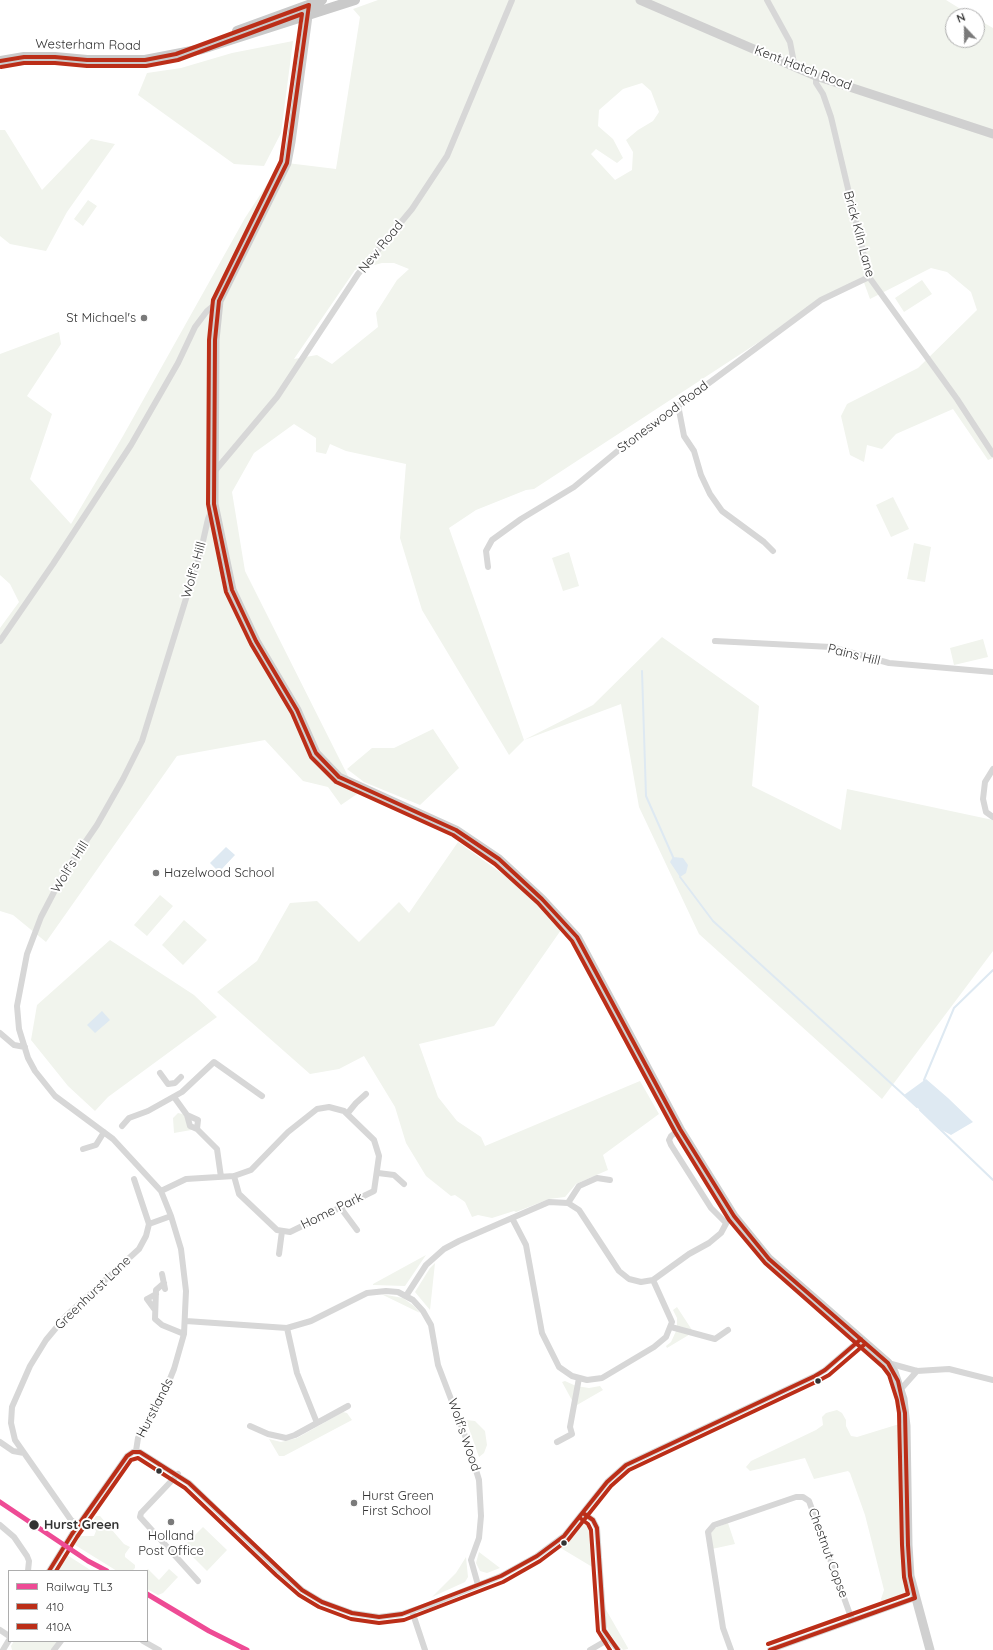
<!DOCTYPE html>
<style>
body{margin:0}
#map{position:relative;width:993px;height:1650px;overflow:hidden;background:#fff;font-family:Quicksand,sans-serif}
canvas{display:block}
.legend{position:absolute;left:8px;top:1570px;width:140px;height:72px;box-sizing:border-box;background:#fff;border:1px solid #adadad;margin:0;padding:5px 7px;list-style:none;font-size:12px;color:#333}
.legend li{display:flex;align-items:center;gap:8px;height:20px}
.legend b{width:20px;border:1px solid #adadad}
.north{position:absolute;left:945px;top:8px;width:40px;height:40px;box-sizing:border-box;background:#fff;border:1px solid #adadad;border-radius:50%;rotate:338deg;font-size:11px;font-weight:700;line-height:16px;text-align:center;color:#333}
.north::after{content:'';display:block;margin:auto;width:14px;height:18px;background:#7a7a7a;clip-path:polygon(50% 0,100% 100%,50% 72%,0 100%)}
</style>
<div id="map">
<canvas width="993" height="1650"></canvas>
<ul class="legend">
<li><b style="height:5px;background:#ee4b95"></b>Railway TL3</li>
<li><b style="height:5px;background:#bb2e18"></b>410</li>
<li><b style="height:5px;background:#bb2e18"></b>410A</li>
</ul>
<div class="north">N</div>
</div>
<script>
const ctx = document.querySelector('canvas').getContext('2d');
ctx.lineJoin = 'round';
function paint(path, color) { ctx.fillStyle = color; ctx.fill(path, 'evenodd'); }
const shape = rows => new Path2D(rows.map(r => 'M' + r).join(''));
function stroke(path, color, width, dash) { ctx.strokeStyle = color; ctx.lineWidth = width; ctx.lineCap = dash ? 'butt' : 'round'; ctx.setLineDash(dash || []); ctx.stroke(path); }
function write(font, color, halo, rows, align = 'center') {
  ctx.font = font + ' Quicksand,sans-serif'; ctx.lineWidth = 4; ctx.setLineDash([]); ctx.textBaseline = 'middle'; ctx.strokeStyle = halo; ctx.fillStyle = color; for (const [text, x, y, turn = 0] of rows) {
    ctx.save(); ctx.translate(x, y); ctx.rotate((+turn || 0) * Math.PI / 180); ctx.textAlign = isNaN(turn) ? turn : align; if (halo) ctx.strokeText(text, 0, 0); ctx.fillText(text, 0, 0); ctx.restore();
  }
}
const green = shape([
 [378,0,946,0,972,16,953,16,953,40,977,40,977,19,993,28,993,458,988,460,953,409,896,434,882,449,867,445,864,462,850,455,841,416,847,404,918,368,977,310,971,292,947,272,931,268,870,299,862,277,814,302,762,340,534,489,526,490,476,510,449,528,524,740,509,755,422,610,400,538,406,464,346,451,330,444,326,454,316,452,316,438,294,424,254,453,232,492,245,571,357,794,341,805,328,787,303,781,265,740,177,756,46,942,13,915,0,911,0,628,19,602,10,584,0,575,0,354,59,332,61,344,27,396,52,414,30,479,71,524,123,436,245,218,271,178,287,163,336,169,360,17,353,9],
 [642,83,651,91,659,112,653,121,638,130,626,140,633,152,632,170,615,180,591,154,596,149,617,163,623,158,613,139,598,126,599,110,623,89],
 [382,263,394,263,409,269,397,280,376,313,378,327,332,364,317,355,294,359,355,270],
 [293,41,281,133,264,166,234,164,138,95,147,73,181,68,232,53],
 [0,130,5,130,42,190,91,139,115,144,67,212,46,251,10,244,0,236],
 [88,200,97,206,83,226,74,219],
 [922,280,932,294,904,312,895,298],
 [893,497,909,529,891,537,876,505],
 [914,543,931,547,925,582,907,579],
 [569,552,579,586,563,591,552,558],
 [662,637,759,706,752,786,841,830,847,789,993,820,993,951,882,1099,699,934,639,807,621,704,524,740,593,705],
 [983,639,988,657,954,665,950,648],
 [433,729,459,768,420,805,364,782,347,769,372,748,394,748],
 [458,842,536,898,561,930,494,1026,419,1044,438,1097,457,1121,481,1137,485,1146,640,1081,659,1114,603,1155,608,1170,576,1184,565,1197,549,1199,516,1212,514,1211,492,1218,478,1215,472,1217,465,1202,455,1195,451,1196,426,1176,406,1143,395,1107,364,1056,339,1069,310,1074,217,992,257,961,290,903,317,901,359,942,399,902,409,913],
 [160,895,173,906,147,936,134,925],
 [184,920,207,940,183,965,162,945],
 [110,940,194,995,217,1017,108,1097,95,1111,68,1086,31,1040,37,1005],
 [178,1113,187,1115,190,1126,197,1129,174,1133,173,1118],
 [426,1255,405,1286,373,1285,373,1284],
 [435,1263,430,1310,415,1292,430,1268],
 [381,1294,403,1298,414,1306,420,1313],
 [677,1307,692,1330,692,1333,667,1348,666,1346,671,1342,677,1329,677,1318,673,1310],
 [565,1381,576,1386,589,1388,600,1386,603,1390,577,1405,574,1404,562,1382],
 [837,1410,842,1413,846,1420,846,1426,851,1436,857,1437,896,1425,902,1425,904,1555,907,1587,905,1593,886,1603,882,1602,881,1599,884,1590,865,1515,850,1473,848,1471,814,1479,805,1458,750,1471,746,1467,751,1461,816,1430,823,1425,822,1417,826,1413],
 [343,1412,347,1413,352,1420,284,1456,279,1456,269,1439,281,1442,297,1438],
 [466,1420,475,1421,485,1431,487,1445,484,1453,479,1457],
 [96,1516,100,1516,124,1544,130,1547,125,1554,125,1557,135,1565,135,1568,132,1571,117,1571,75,1545,74,1542,78,1536,94,1536,96,1531,92,1523],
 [586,1523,592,1528,594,1568,559,1547,580,1524],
 [728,1523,735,1544,712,1549,711,1532,715,1528],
 [203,1527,227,1550,207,1571,183,1547],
 [479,1552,500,1568,487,1573,480,1571,476,1563],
 [67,1555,92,1571,56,1571],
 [466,1557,468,1577,465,1582,432,1597,456,1573],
 [148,1569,159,1580,169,1569,178,1577,163,1593,158,1595,147,1589,146,1571],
 [605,1608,628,1648,628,1649,623,1650,610,1635,606,1624],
 [14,1641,58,1641,51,1650,12,1650,11,1646]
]);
const water = shape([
 [226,847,235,855,219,872,210,863],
 [673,857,683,858,688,865,686,873,680,877,670,862],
 [102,1011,110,1020,95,1033,87,1025],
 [926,1079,948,1098,973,1122,951,1135,940,1129,904,1095]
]);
const stream = shape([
 [642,671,646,796,673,857],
 [680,877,713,921,917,1107],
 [924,1080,954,1008,993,970],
 [920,1110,993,1180]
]);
const street = shape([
 [767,0,790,42,795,68],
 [816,76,816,83,823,94,831,117,869,277,957,399,993,454],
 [678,405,684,436,694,451,701,475,710,494,722,511,764,542,773,551],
 [214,472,277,397,358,274,412,209,447,156,512,0],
 [488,567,486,551,492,540,521,519,574,487,620,449,821,300,869,277],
 [0,641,53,564,131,445,178,363,195,327,207,311,219,301],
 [715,641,831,647,889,663,993,672],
 [993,769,985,782,983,799,986,812,993,817],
 [0,1033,14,1045,25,1047],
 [160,1073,168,1084,175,1083,181,1077],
 [174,1097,187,1115,190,1126,197,1129,217,1149,221,1177],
 [347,1114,356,1103,366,1094],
 [187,1115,198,1120,197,1129],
 [122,1126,129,1118,148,1111,182,1092,214,1062,262,1096],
 [680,1129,671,1136,669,1140,671,1145,711,1208,726,1223],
 [83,1149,96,1145,104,1132],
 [378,1173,394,1175,404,1184],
 [134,1179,149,1224],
 [161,1191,186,1179,234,1176,251,1170,288,1132,317,1109,329,1107,344,1111,374,1140,379,1156,374,1191,290,1232,277,1230,239,1194,234,1176],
 [568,1203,579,1186,597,1178,610,1180],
 [340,1207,357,1230],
 [512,1218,526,1245,542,1333,559,1367,572,1376,587,1380,602,1378,654,1347,666,1337,672,1322,653,1280],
 [279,1254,282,1231],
 [162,1274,165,1289],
 [164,1283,156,1290,155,1319,162,1325,184,1334],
 [406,1296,426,1265,444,1249,459,1241,549,1202,568,1203,579,1210,619,1271,629,1279,641,1282,653,1280,689,1254,709,1243,721,1233,728,1220,734,1216],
 [155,1310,147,1299,156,1294],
 [186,1321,287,1328,311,1321,367,1293,386,1291,398,1292,413,1300,423,1311,431,1325,438,1365,467,1441,479,1480,481,1516,479,1538,471,1560,478,1585],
 [671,1327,715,1339,728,1330],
 [287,1328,297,1373,317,1423],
 [888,1363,917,1371,949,1369,993,1380],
 [901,1389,917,1371],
 [250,1426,268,1434,286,1438,295,1435,348,1406],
 [0,1442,13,1451,24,1453],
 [557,1442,572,1434,570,1427,579,1378],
 [136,1451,138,1438,165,1391,174,1369,184,1334,186,1291,181,1249,171,1216,161,1191,113,1139,55,1096,35,1071,28,1058,19,1029,17,1006,27,954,41,917,64,873,97,825,123,779,142,741,201,550,208,519,214,505],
 [178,1474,141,1513,140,1517,198,1581],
 [583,1513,593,1520,597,1528,604,1630,609,1639,618,1650],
 [0,1525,14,1537,27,1556,29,1561,28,1571],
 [78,1525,71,1520,15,1440,11,1423,12,1407,30,1366,46,1340,66,1316,139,1249,146,1236,149,1224,171,1216],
 [49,1571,72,1534,127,1456,133,1452,140,1452,189,1483,280,1571,302,1590,322,1602,352,1613,379,1617,402,1614,429,1605,501,1576,537,1556,564,1536,607,1482,626,1465,815,1376,825,1370,861,1339],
 [412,1611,425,1650],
 [0,1630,9,1636],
 [143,1641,159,1650],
 [3,1650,9,1640],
 [54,1650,61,1641],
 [590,1650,609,1639],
 [731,1650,723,1628,708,1532,714,1525,796,1497,803,1497,809,1501,852,1620],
 [770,1650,915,1598]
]);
const secondary = shape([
 [640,0,816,76,993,134],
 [308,16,291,142,287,163,219,301,215,340,214,504,232,590,256,641,297,710,316,753,339,777,456,830,499,859,542,899,577,937,680,1129,734,1216,769,1259,888,1363,894,1372,903,1399,906,1426,908,1545,910,1576,930,1650]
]);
const primary = shape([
 [237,31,322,0],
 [0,61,24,57,55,57,87,60,145,60,202,49,355,0]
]);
const bus1 = shape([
 [309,5,287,163,219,301,215,340,214,504,232,590,256,641,297,710,316,753,339,777,456,830,499,859,542,899,577,937,680,1129,734,1216,769,1259,888,1363,898,1381,905,1413,908,1545,910,1576,915,1598],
 [0,61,24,57,55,57,87,60,145,60,176,54,309,5],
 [583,1513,593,1520,597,1528,604,1630,618,1650],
 [49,1571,72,1534,127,1456,133,1452,140,1452,189,1483,302,1590,322,1602,352,1613,379,1617,402,1614,501,1576,537,1556,564,1536,607,1482,626,1465,815,1376,825,1370,861,1339],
 [770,1650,915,1598]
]);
const bus2 = shape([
 [1,67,24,63,55,63,87,66,146,66,178,60,302,14,281,161,213,300,209,340,208,504,226,592,251,644,292,713,311,757,336,782,453,835,495,864,538,903,572,941,675,1132,729,1220,765,1263,883,1367,889,1375,897,1400,899,1413,902,1545,904,1577,908,1594,768,1644],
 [580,1518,588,1524,591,1530,598,1631,610,1650],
 [56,1571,77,1537,131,1460,138,1458,185,1488,276,1575,299,1595,319,1607,351,1619,379,1623,404,1620,503,1582,540,1561,568,1540,611,1486,629,1470,818,1381,829,1375,865,1344]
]);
const rail1 = shape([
 [0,1502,88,1561,107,1571],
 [147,1594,209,1631,247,1650]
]);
const markers = [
 [144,318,4,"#7a7a7a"],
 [156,873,4,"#7a7a7a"],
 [818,1381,3.5,"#333"],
 [159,1471,3.5,"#333"],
 [354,1503,4,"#7a7a7a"],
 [171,1522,4,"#7a7a7a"],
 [34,1525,5.5,"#333"],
 [564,1543,3.5,"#333"]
];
const streetNames = [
 ["Westerham Road",88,45,1],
 ["Kent Hatch Road",803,68,21],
 ["Brick Kiln Lane",859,234,75],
 ["New Road",381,247,-51],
 ["Stoneswood Road",663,417,-37],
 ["Wolf's Hill",194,570,-74],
 ["Pains Hill",854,655,14],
 ["Wolf's Hill",70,867,-58],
 ["Home Park",332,1211,-26],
 ["Greenhurst Lane",93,1293,-44],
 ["Hurstlands",155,1408,-63],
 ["Wolf's Wood",464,1435,71],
 ["Chestnut Copse",828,1553,70]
];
const poiNames = [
 ["St Michael's",136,318,"right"],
 ["Hazelwood School",164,873],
 ["Hurst Green",362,1496],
 ["First School",362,1511],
 ["Holland",171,1536,"center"],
 ["Post Office",171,1551,"center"]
];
const stopNames = [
 ["Hurst Green",44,1525]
];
paint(green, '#f1f4ed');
paint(water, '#dee9f2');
stroke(stream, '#dee9f2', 2);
stroke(street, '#d7d7d7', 6);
stroke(secondary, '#d0d0d0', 9);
stroke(primary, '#cacaca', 10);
stroke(bus1, '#bb2e18', 4);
stroke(bus2, '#bb2e18', 4);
stroke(rail1, '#ee4b95', 5);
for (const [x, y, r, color] of markers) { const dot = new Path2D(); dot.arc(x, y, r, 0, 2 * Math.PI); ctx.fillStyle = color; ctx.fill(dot); stroke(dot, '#fff', 1.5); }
write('13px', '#333', '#fff', streetNames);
write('13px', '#333', '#fff', poiNames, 'left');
write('bold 13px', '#333', '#fff', stopNames, 'left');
</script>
